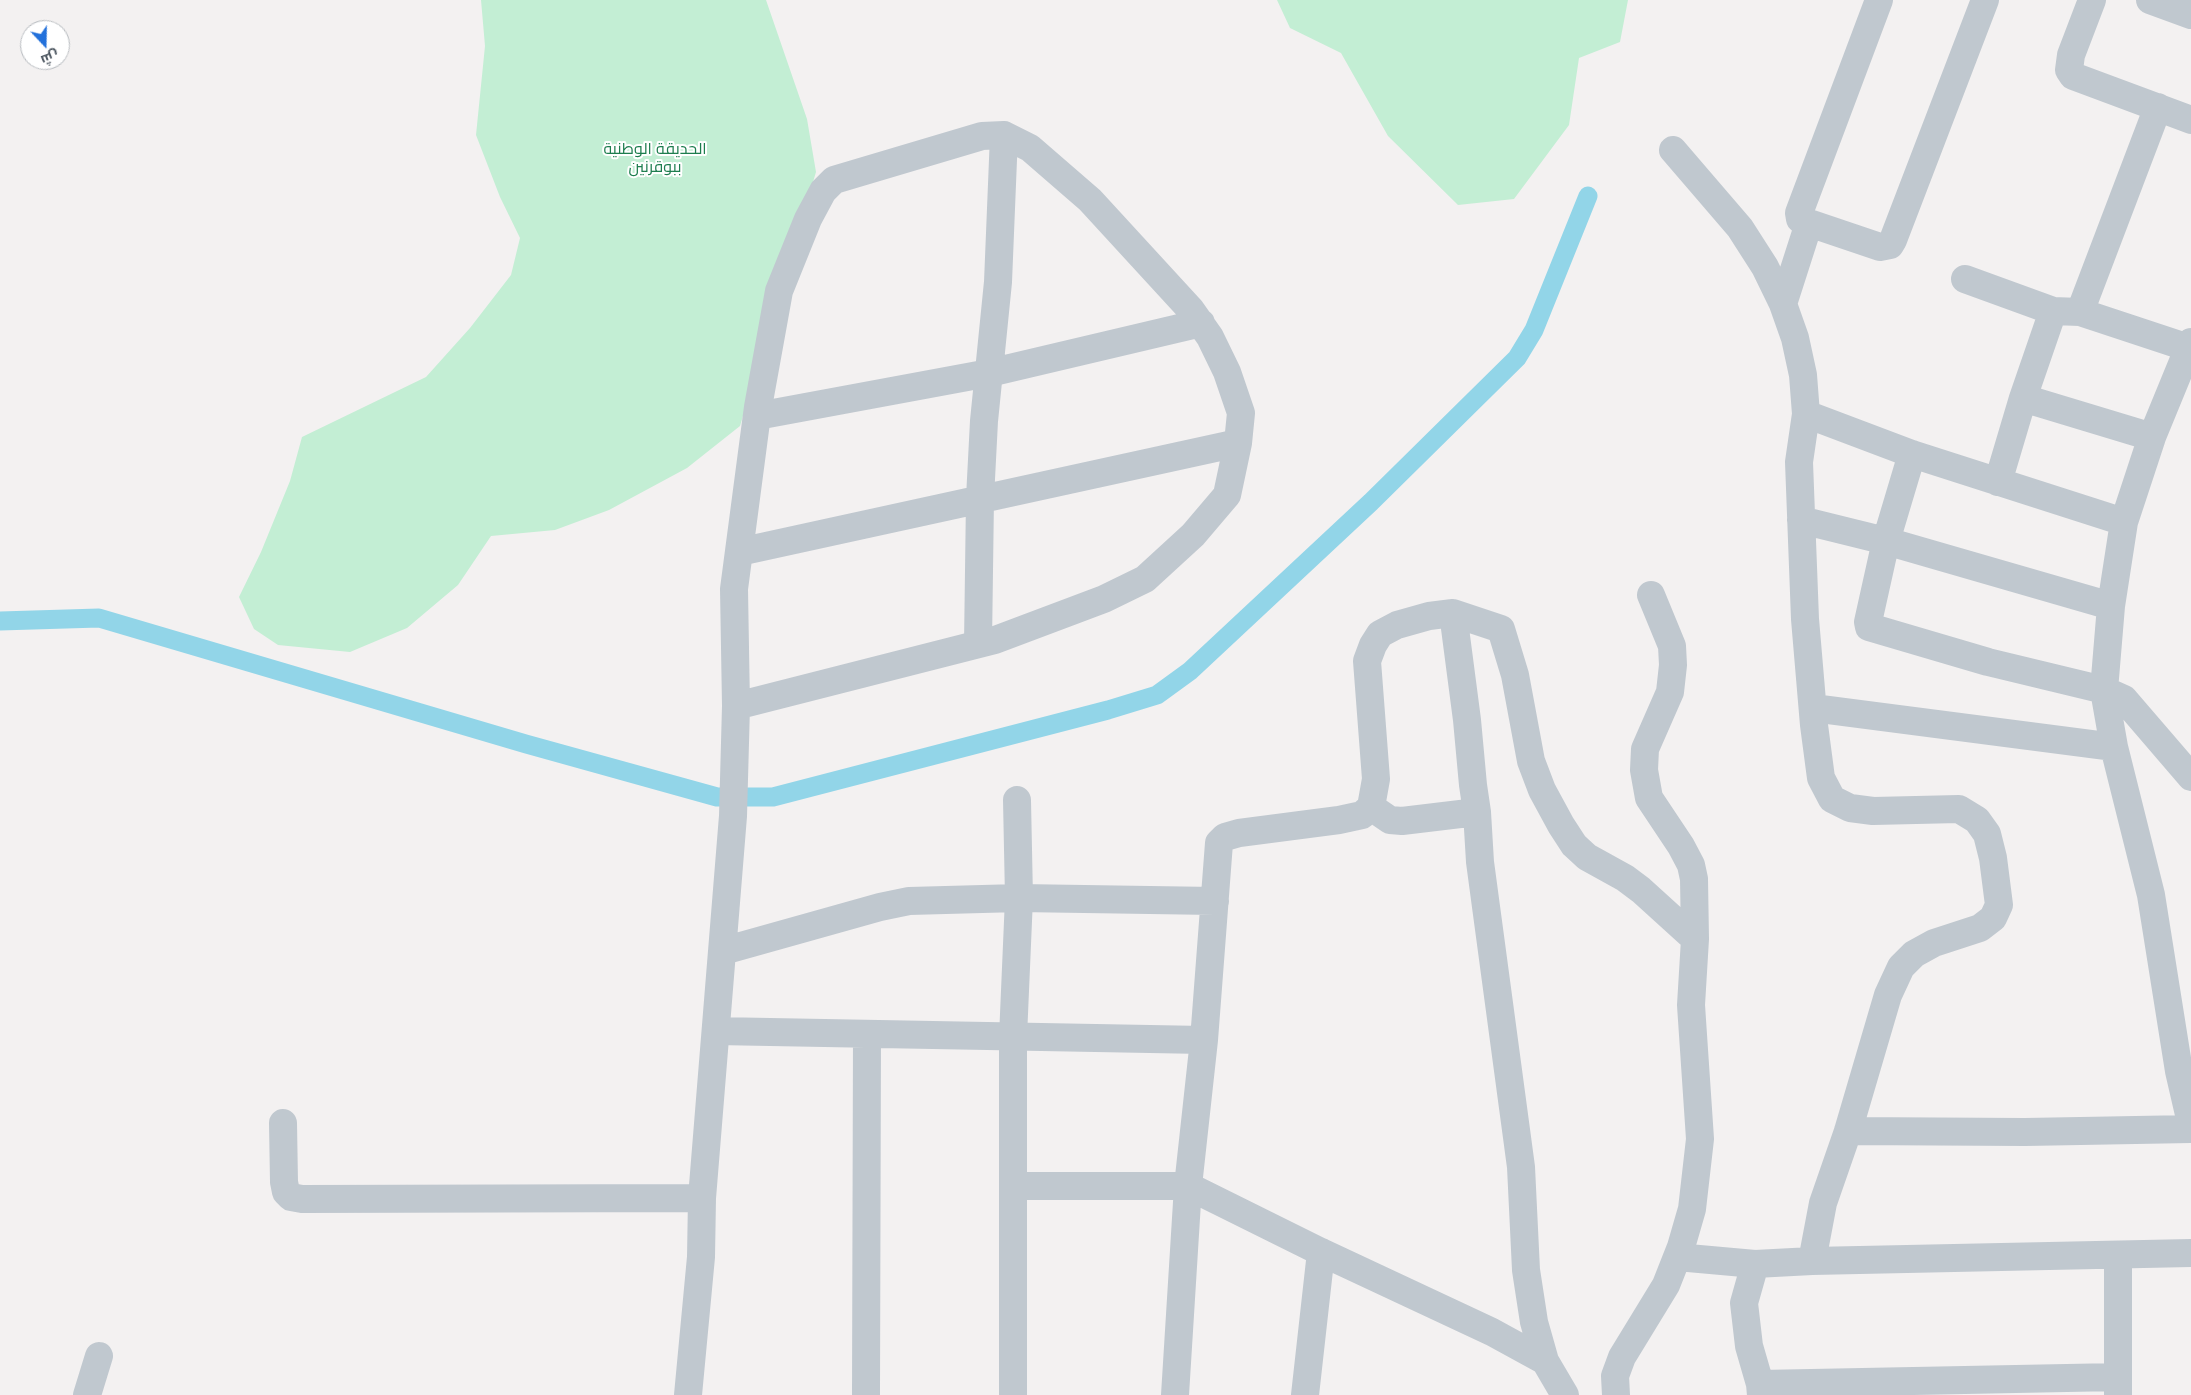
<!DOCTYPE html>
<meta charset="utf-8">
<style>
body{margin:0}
#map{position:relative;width:2191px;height:1395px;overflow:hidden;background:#f3f1f1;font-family:Lato,Cairo,sans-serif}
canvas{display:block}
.north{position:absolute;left:20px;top:20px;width:50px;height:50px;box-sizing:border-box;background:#fff;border:1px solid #b7bbbf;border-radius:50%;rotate:159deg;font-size:14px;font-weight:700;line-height:20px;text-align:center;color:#4a545e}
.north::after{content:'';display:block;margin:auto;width:18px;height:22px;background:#2371db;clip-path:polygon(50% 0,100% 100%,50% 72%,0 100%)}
</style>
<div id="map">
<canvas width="2191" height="1395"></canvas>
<div class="north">ش</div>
</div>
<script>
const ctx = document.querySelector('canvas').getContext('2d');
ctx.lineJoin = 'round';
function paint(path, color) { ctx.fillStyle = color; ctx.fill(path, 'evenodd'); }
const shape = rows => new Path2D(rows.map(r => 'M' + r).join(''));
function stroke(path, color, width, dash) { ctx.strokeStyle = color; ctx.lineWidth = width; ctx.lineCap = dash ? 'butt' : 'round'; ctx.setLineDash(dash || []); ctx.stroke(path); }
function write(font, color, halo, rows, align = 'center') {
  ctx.font = font + ' Lato,Cairo,sans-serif'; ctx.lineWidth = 4; ctx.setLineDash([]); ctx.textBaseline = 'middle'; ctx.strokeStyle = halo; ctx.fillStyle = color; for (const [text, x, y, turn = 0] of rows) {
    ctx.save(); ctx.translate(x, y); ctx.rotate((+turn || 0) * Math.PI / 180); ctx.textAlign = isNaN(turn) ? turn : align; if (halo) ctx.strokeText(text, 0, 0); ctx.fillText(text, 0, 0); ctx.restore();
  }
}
const green = shape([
 [481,0,766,0,807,119,816,172,740,426,687,468,609,510,555,530,491,536,458,585,407,628,350,652,278,645,254,629,239,597,261,552,290,481,302,437,426,377,470,328,511,275,520,238,500,197,476,135,485,46],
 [1277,0,1628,0,1620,42,1579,58,1569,125,1514,199,1458,205,1388,136,1341,53,1290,28]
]);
const canal = shape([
 [0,621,99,618,526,744,717,797,773,797,1108,710,1157,695,1190,671,1371,502,1517,358,1534,330,1588,196]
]);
const minor = shape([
 [1879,0,1799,213,1800,219,1803,221,1880,247,1890,245,1893,240,1985,0],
 [2092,0,2071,55,2069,70,2073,76,2191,120],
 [2150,0,2191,15],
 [1673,150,1740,228,1765,267,1783,304,1795,338,1803,375,1806,414,1799,462,1805,619,1814,725,1821,778,1832,799,1850,808,1873,811,1959,809,1977,820,1987,834,1993,858,1999,905,1993,918,1980,928,1934,943,1914,954,1901,967,1888,995,1848,1131,1823,1203,1812,1261],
 [1965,279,2053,311,2080,312,2189,348],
 [1783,304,1809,223],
 [2080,312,2158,107],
 [2191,342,2152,437,2124,522,2111,606,2104,690,2114,747,2151,895,2179,1071,2191,1123],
 [2023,398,2152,437],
 [1806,414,1912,454,2124,522],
 [757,416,989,373,1201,323],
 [1912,454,1886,541,1868,622,1869,627,1988,662,2104,690,2124,699,2191,777],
 [1998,482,2023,398,2053,311],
 [1801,520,1886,541,2111,606],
 [739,552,1238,443],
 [1453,613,1467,720,1473,785,1477,812,1480,862,1521,1167,1526,1270,1534,1322,1545,1361],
 [978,644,980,498,984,421,998,282,1004,135],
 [1813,708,2114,747],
 [1371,807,1390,820,1402,821,1477,812],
 [723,951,880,907,909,901,1019,898,1215,901],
 [716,1031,1204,1040],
 [283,1123,284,1182,286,1192,291,1197,302,1199,702,1198],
 [1848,1131,2025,1132,2191,1129],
 [1013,1186,1188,1186,1321,1252,1492,1332,1545,1361,1565,1395],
 [1677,1257,1755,1264],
 [1760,1384,2118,1377],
 [87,1395,99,1356],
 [688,1395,701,1257,702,1198,733,816,736,706,734,589,758,407,779,291,808,219,823,191,834,180,982,136,1004,135,1030,148,1090,200,1191,310,1210,337,1227,372,1241,413,1238,443,1227,495,1193,535,1145,579,1104,599,995,640,736,706],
 [866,1395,867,1034],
 [1013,1395,1013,1037,1019,898,1017,800],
 [1175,1395,1188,1186,1204,1040,1219,843,1225,837,1239,833,1339,820,1362,815,1371,807,1376,779,1367,661,1373,645,1380,634,1397,625,1429,616,1453,613,1501,629,1515,675,1531,761,1542,790,1561,825,1574,845,1587,857,1625,878,1641,890,1695,939],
 [1305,1395,1321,1252],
 [1616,1395,1615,1376,1622,1357,1666,1285,1681,1247,1692,1209,1700,1139,1691,1005,1695,939,1694,879,1691,865,1681,846,1649,798,1644,770,1645,749,1670,692,1673,665,1672,646,1651,595],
 [1761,1395,1760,1384,1749,1346,1744,1303,1755,1264,1812,1261,2191,1253],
 [2118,1395,2118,1255]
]);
const parkNames = [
 ["الحديقة الوطنية",655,149],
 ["ببوقرنين",655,167]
];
paint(green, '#c3eed4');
stroke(canal, '#92d5e8', 19);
stroke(minor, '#c0c8cf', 28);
write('16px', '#1d7d4e', '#fff', parkNames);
</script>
